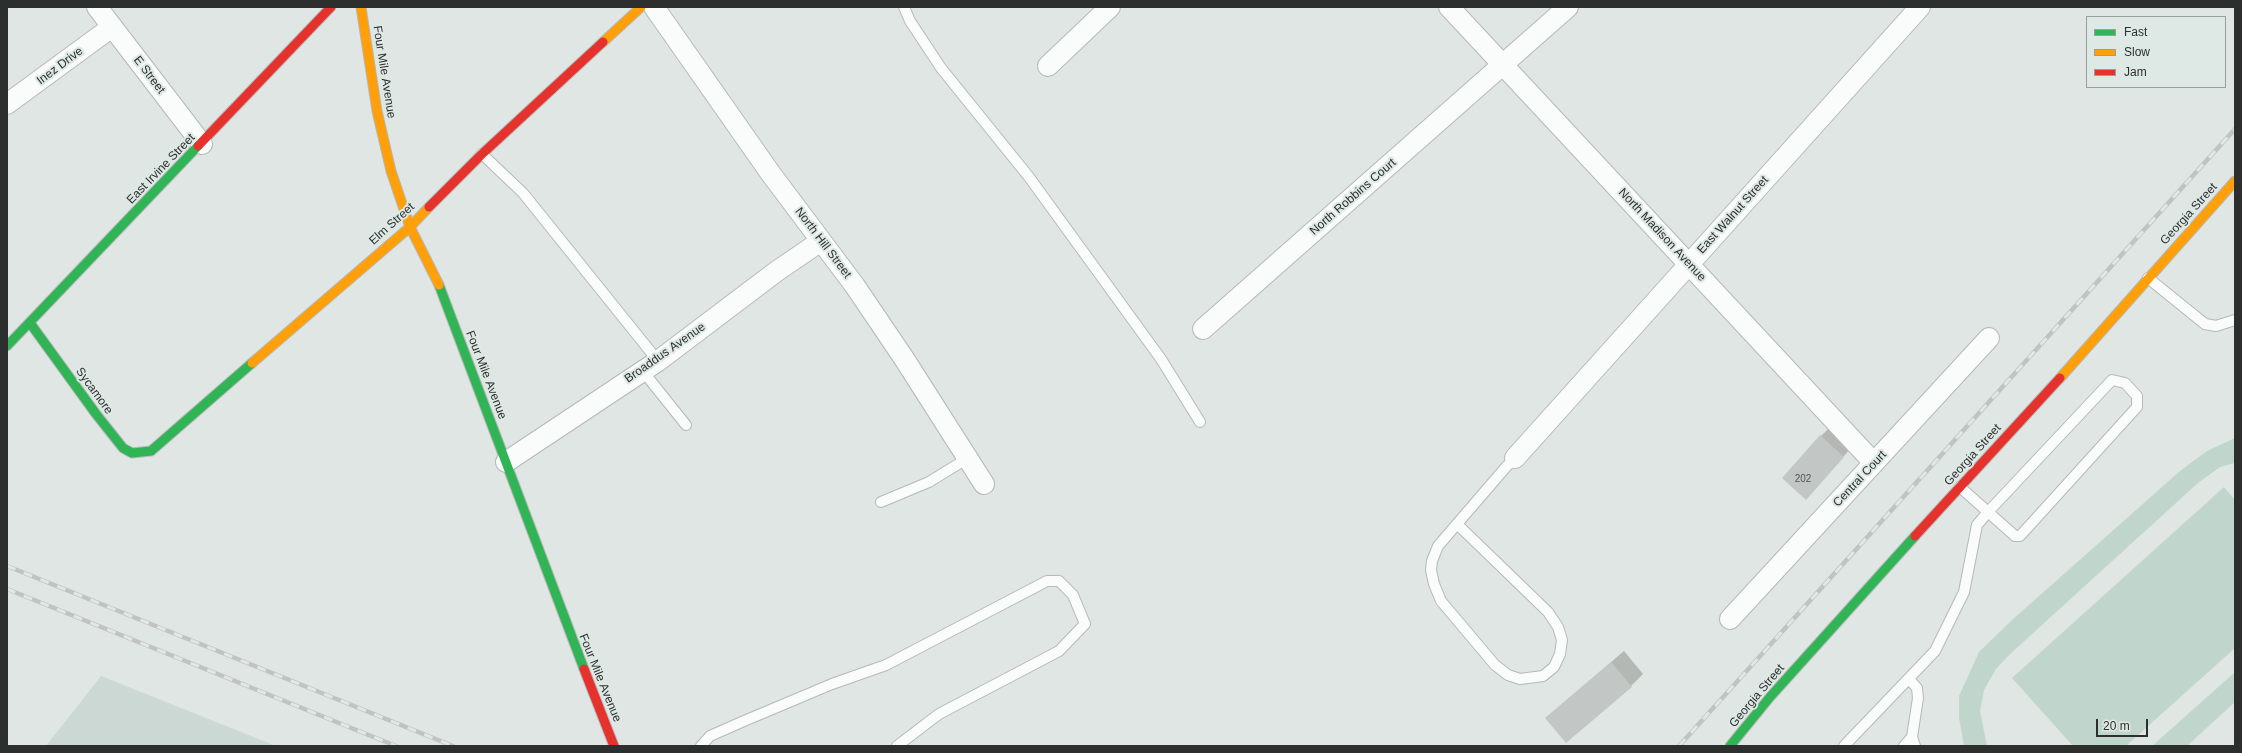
<!DOCTYPE html>
<style>
body{margin:0}
#map{position:relative;width:2242px;height:753px;overflow:hidden;background:#e0e6e3;font-family:Arial,sans-serif}
canvas{display:block}
.frame{position:absolute;inset:0;border:8px solid #2c2f2e;pointer-events:none}
.legend{position:absolute;left:2086px;top:16px;width:140px;height:72px;box-sizing:border-box;background:#dee8e4;border:1px solid #979e9b;margin:0;padding:5px 7px;list-style:none;font-size:12px;color:#2c2f2e}
.legend li{display:flex;align-items:center;gap:8px;height:20px}
.legend b{width:20px;border:1px solid #979e9b}
.scale{position:absolute;left:2096px;top:719px;width:52px;height:18px;box-sizing:border-box;border:2px solid #2c2f2e;border-top:0;padding-left:5px;font-size:12px;line-height:14px;white-space:nowrap;color:#2c2f2e;-webkit-text-stroke:3px #dee8e4;paint-order:stroke}
</style>
<div id="map">
<canvas width="2242" height="753"></canvas>
<div class="frame"></div>
<ul class="legend">
<li><b style="height:5px;background:#30b455"></b>Fast</li>
<li><b style="height:5px;background:#ff9f0a"></b>Slow</li>
<li><b style="height:5px;background:#e5322d"></b>Jam</li>
</ul>
<div class="scale">20 m</div>
</div>
<script>
const ctx = document.querySelector('canvas').getContext('2d');
ctx.lineJoin = 'round';
function paint(path, color) { ctx.fillStyle = color; ctx.fill(path, 'evenodd'); }
const shape = rows => new Path2D(rows.map(r => 'M' + r).join(''));
function stroke(path, color, width, dash) { ctx.strokeStyle = color; ctx.lineWidth = width; ctx.lineCap = dash ? 'butt' : 'round'; ctx.setLineDash(dash || []); ctx.stroke(path); }
function write(font, color, halo, rows, align = 'center') {
  ctx.font = font + ' Arial,sans-serif'; ctx.lineWidth = 4; ctx.setLineDash([]); ctx.textBaseline = 'middle'; ctx.strokeStyle = halo; ctx.fillStyle = color; for (const [text, x, y, turn = 0] of rows) {
    ctx.save(); ctx.translate(x, y); ctx.rotate((+turn || 0) * Math.PI / 180); ctx.textAlign = isNaN(turn) ? turn : align; if (halo) ctx.strokeText(text, 0, 0); ctx.fillText(text, 0, 0); ctx.restore();
  }
}
const built = shape([
 [101,676,276,746,46,746]
]);
const green = shape([
 [2235,438,2235,463,2220,467,2198,483,2009,655,1996,669,1984,690,1980,711,1987,746,1964,746,1959,718,1959,696,1979,652,2012,620,2180,471,2207,451],
 [2224,487,2235,500,2235,648,2126,746,2073,746,2012,678],
 [2235,672,2235,702,2187,746,2152,746]
]);
const shadow = shape([
 [1829,428,1851,448,1814,490,1821,436],
 [1624,651,1643,674,1631,686,1546,718]
]);
const building = shape([
 [1820,435,1844,457,1806,500,1782,478],
 [1611,662,1632,687,1566,743,1545,718]
]);
const lane = shape([
 [904,7,910,21,941,68,1029,177,1161,359,1200,422],
 [482,154,523,193,658,361],
 [2148,278,2205,324,2216,326,2235,320],
 [642,370,686,425],
 [881,502,929,482,968,458],
 [1457,524,1548,612,1558,627,1562,640,1560,654,1554,667,1543,676,1520,679,1508,675,1495,665,1441,601,1434,584,1431,570,1432,561,1438,546,1506,467,1515,458],
 [1909,679,1917,688,1918,698,1912,737,1915,746],
 [701,746,710,736,744,721,832,684,886,665,1047,581,1059,581,1073,595,1085,624,1059,651,939,714,897,746],
 [1844,746,1935,651,1964,592,1977,525,1988,512,2112,380,2125,383,2137,396,2137,407,2020,536,2015,536,1988,512,1960,487],
 [1904,746,1912,737]
]);
const street = shape([
 [97,7,202,144],
 [654,7,771,174,855,286,905,360,984,484],
 [1449,7,1874,463],
 [1048,66,1110,7],
 [7,104,112,27],
 [1203,329,1568,7],
 [1515,458,1920,7],
 [506,462,658,361,777,271,821,241],
 [1730,619,1989,338]
]);
const fast = shape([
 [439,285,584,669],
 [30,323,96,414,123,448,132,453,151,451,252,363],
 [7,346,198,146],
 [1730,746,1770,697,1915,536]
]);
const slow = shape([
 [361,7,377,111,391,171,410,227,439,285],
 [603,42,641,7],
 [252,363,410,227,429,207],
 [2060,378,2235,181]
]);
const jam = shape([
 [198,146,331,7],
 [429,207,482,154,603,42],
 [1915,536,2060,378],
 [584,669,614,746]
]);
const rail = shape([
 [7,566,453,746],
 [7,589,396,746],
 [1679,746,2235,129]
]);
const numberNames = [
 ["202",1803,479]
];
const streetNames = [
 ["Inez Drive",60,66,-37],
 ["Four Mile Avenue",384,72,81],
 ["E Street",149,75,53],
 ["East Irvine Street",161,169,-46],
 ["North Robbins Court",1353,197,-41],
 ["Georgia Street",2189,214,-48],
 ["East Walnut Street",1733,215,-48],
 ["Elm Street",392,224,-42],
 ["North Madison Avenue",1662,235,47],
 ["North Hill Street",823,243,53],
 ["Broaddus Avenue",665,353,-35],
 ["Four Mile Avenue",486,375,69],
 ["Sycamore",94,391,54],
 ["Georgia Street",1973,455,-48],
 ["Central Court",1860,479,-47],
 ["Four Mile Avenue",600,678,68],
 ["Georgia Street",1757,696,-50]
];
paint(built, '#ccd8d3');
paint(green, '#c0d6cd');
paint(shadow, '#0003');
paint(building, '#c2c7c5');
stroke(lane, '#b5b9b8', 12);
stroke(street, '#b5b9b8', 22);
stroke(fast, '#b5b9b8', 11);
stroke(slow, '#b5b9b8', 11);
stroke(jam, '#b5b9b8', 11);
stroke(lane, '#fafbfb', 10);
stroke(street, '#fafbfb', 20);
stroke(fast, '#30b455', 9);
stroke(slow, '#ff9f0a', 9);
stroke(jam, '#e5322d', 9);
stroke(rail, '#c1c2c2', 4.5);
stroke(rail, '#dee8e4', 3, [9]);
write('10px', '#525554', null, numberNames);
write('12px', '#2c2f2e', '#dee8e4', streetNames);
</script>
